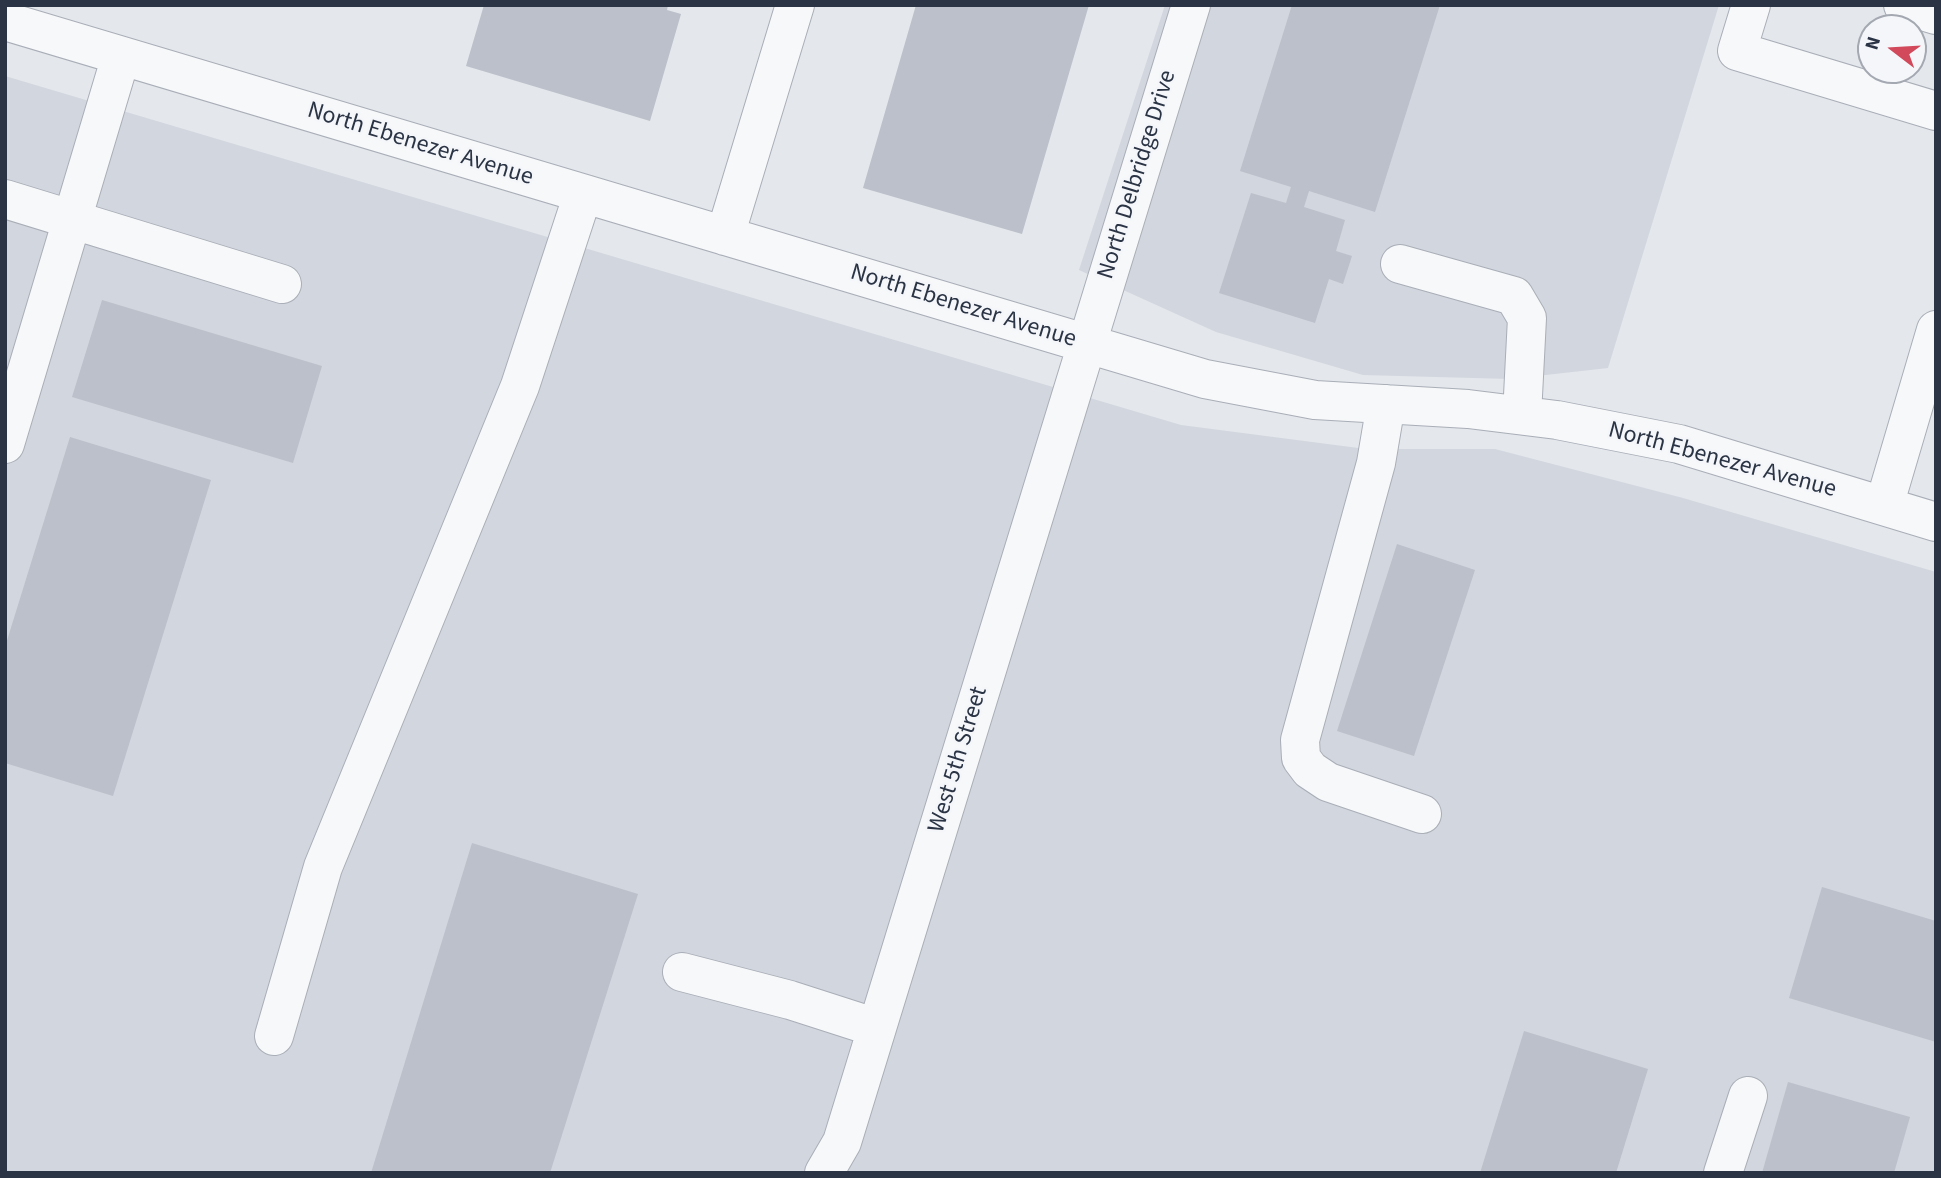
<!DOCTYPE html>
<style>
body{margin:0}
#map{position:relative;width:1941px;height:1178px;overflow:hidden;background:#e4e7ec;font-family:"Source Sans 3",sans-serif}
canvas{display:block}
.frame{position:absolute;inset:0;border:7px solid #2b3445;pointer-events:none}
.north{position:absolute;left:1857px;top:14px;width:70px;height:70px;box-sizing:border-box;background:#f4f6f9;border:2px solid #a4a8b1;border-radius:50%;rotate:287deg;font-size:19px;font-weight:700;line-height:28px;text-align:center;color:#2b3445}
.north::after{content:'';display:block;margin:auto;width:24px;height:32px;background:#d1495b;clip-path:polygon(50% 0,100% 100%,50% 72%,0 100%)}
</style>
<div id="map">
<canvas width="1941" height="1178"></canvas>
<div class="frame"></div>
<div class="north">N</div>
</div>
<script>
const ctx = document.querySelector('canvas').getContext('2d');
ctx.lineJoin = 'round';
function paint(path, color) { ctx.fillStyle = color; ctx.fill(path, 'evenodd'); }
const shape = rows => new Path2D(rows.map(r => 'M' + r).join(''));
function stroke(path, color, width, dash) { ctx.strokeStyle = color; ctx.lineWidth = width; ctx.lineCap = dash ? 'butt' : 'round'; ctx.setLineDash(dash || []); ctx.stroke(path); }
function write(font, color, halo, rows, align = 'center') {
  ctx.font = font + ' "Source Sans 3",sans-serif'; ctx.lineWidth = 5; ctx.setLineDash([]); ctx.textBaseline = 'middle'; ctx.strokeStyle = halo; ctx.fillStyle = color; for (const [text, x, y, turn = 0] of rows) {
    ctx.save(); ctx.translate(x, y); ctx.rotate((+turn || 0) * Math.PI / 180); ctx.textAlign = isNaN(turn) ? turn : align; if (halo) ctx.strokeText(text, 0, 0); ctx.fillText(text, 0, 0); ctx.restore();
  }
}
const built = shape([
 [1165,5,1719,5,1608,368,1510,379,1363,375,1216,332,1079,270],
 [5,76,1181,425,1366,449,1495,449,1683,498,1936,572,1936,1173,5,1173]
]);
const building = shape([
 [484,5,668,5,667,10,681,14,650,121,466,66],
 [916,5,1089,5,1022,234,863,188],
 [1292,5,1440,5,1375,212,1309,191,1304,207,1345,220,1336,251,1352,256,1343,284,1329,279,1315,323,1219,293,1251,193,1286,203,1291,187,1240,171],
 [102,300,322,366,293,463,72,397],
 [70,437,211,480,113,796,5,763,5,647],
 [1397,544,1475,570,1414,756,1337,731],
 [472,843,638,894,550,1173,371,1173],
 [1822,887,1936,921,1936,1042,1789,998],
 [1524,1031,1648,1069,1616,1173,1480,1173],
 [1788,1082,1910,1117,1894,1173,1762,1173]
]);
const minor = shape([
 [1751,5,1737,51,1936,111],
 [1903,5,1936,15],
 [5,21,1205,379,1315,400,1468,409,1557,420,1679,444,1936,522],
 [5,199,282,284],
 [725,236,795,5],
 [1400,264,1514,296,1527,318,1522,415],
 [1386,404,1376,463,1300,740,1301,758,1310,770,1328,782,1422,814],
 [5,444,121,56],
 [1884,506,1936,330],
 [682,972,790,1000,877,1028],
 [274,1036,323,867,520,386,583,194],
 [824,1173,842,1142,1191,5],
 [1723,1173,1748,1096]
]);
const streetNames = [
 ["North Ebenezer Avenue",420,145,17],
 ["North Delbridge Drive",1138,175,-73],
 ["North Ebenezer Avenue",963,307,17],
 ["North Ebenezer Avenue",1722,461,15],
 ["West 5th Street",959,760,-73]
];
paint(built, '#d2d6de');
paint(building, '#bbc0ca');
stroke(minor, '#a9aeb7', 40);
stroke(minor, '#f7f8fa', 38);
write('24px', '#2b3445', '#f4f6f9', streetNames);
</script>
